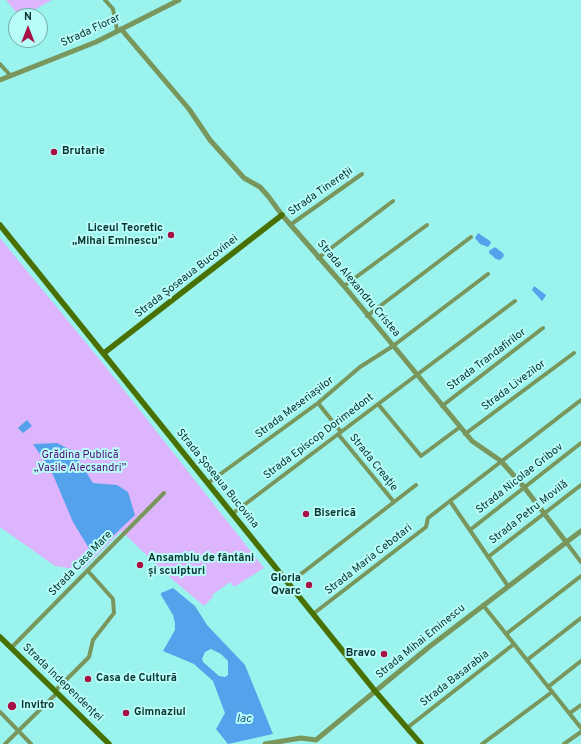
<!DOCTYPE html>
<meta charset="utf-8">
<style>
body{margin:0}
#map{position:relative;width:581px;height:744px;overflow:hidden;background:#9bf3ed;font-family:Overpass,sans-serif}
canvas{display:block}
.north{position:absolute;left:8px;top:8px;width:40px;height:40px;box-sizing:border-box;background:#b8fdf8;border:1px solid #72aca8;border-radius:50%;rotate:0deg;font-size:11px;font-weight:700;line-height:16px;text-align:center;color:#0a322f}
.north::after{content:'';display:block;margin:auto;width:14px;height:18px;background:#a71044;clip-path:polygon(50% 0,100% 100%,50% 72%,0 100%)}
</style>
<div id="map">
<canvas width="581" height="744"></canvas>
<div class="north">N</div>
</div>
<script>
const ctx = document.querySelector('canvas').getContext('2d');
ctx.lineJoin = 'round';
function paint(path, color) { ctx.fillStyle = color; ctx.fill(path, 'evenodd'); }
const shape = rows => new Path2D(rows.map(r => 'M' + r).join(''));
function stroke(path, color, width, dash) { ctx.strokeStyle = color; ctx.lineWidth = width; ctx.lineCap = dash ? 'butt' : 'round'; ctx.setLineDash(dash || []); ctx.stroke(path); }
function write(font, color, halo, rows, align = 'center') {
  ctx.font = font + ' Overpass,sans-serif'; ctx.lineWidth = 4; ctx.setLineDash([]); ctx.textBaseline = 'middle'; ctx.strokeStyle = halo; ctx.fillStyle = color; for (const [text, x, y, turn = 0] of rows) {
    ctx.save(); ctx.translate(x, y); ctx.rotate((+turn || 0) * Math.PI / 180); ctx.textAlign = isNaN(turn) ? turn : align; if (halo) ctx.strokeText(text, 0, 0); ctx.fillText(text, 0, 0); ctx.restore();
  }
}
const green = shape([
 [6,0,52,0,23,16,19,16],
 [0,238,105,366,264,568,234,587,230,582,212,595,213,597,204,606,173,580,121,531,82,570,55,566,0,527]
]);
const water = shape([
 [478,233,490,241,491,243,488,247,480,244,475,238],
 [495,247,503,253,504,256,500,260,496,259,489,253,489,251],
 [534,286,546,295,543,300,542,301,532,290],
 [27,420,32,426,23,433,18,428],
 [57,443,73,451,93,483,117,485,128,492,135,515,93,555,73,522,51,470,33,444],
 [173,588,195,606,207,625,245,665,273,734,228,744,216,729,225,713,213,681,194,664,163,651,175,630,175,623,173,615,161,595,161,593],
 [211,649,221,654,228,661,228,675,225,677,219,676,203,662,202,659,205,652]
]);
const minor = shape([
 [105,0,113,9,117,30],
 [0,64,10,75],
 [290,225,362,174],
 [318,258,393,201],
 [344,286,427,225],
 [367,316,471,237],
 [318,403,341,432],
 [378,404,421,456,460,427],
 [442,406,543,328],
 [338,434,394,502],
 [465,434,574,353],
 [208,483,318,403,360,367,393,346,488,274],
 [450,501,508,586],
 [232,514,515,301],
 [470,530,581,443],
 [566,542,581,562],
 [488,557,581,485],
 [288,584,416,485],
 [483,605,581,728],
 [313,614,426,527,428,518,450,501,581,400],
 [506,634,581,576],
 [11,648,164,493],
 [527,660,581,618],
 [548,687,581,661],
 [55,691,89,657,93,640,114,613,113,599,88,571],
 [0,712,31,744],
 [570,713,581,705],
 [407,728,514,644],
 [5,744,57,693],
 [482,744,552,692],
 [564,744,581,732]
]);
const tertiary = shape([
 [121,29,189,109,210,140,244,178,260,187,268,196,282,215,344,286,472,441,501,461,524,487,566,542],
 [0,80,96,42,179,0],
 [265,744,301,738,316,740,429,647,581,531]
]);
const secondary = shape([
 [0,225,375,691,421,744],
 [104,353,282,215],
 [0,637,109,744]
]);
const markers = [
 [54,152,4,"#a71044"],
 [171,235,4,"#a71044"],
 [306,514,4,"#a71044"],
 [140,565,4,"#a71044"],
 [309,585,4,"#a71044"],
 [384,654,4,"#a71044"],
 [88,679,4,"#a71044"],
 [12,706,5,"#a71044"],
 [126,713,4,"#a71044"]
];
const streetNames = [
 ["Strada Florar",91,31,-25],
 ["Strada Tinereții",321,192,-35],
 ["Strada Șoseaua Bucovinei",187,277,-38],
 ["Strada Alexandru Cristea",358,289,50],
 ["Strada Trandafirilor",487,360,-37],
 ["Strada Livezilor",514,386,-37],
 ["Strada Meseriașilor",295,408,-37],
 ["Strada Episcop Dorimedont",319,437,-37],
 ["Strada Creație",373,463,51],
 ["Strada Șoseaua Bucovina",217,479,51],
 ["Strada Nicolae Gribov",520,479,-38],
 ["Strada Petru Movilă",529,513,-38],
 ["Strada Maria Cebotari",369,560,-38],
 ["Strada Casa Mare",81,564,-46],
 ["Strada Mihai Eminescu",421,642,-39],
 ["Strada Basarabia",455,679,-38],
 ["Strada Independenței",62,683,44]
];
const poiNames = [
 ["Brutarie",62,152],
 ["Liceul Teoretic",163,229,"right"],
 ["„Mihai Eminescu”",163,242,"right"],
 ["Biserică",314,514],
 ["Ansamblu de fântâni",148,559],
 ["și sculpturi",148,572],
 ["Gloria",301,579,"right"],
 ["Qvarc",301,592,"right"],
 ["Bravo",376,654,"right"],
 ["Casa de Cultură",96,679],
 ["Invitro",21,706],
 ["Gimnaziul",134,713]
];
const parkNames = [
 ["Grădina Publică",80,456],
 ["„Vasile Alecsandri”",80,469]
];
const waterNames = [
 ["lac",244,720]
];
paint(green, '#ddb5fc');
paint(water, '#54a1ec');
stroke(minor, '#79965c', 4);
stroke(tertiary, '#79965c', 5);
stroke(secondary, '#497002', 5.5);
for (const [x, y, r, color] of markers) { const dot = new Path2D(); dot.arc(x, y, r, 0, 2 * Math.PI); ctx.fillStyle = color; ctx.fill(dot); stroke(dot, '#b8fdf8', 1.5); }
write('11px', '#0a322f', '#b8fdf8', streetNames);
write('bold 11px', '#0a322f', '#b8fdf8', poiNames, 'left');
write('11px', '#540d79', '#b8fdf8', parkNames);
write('italic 12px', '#215687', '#b8fdf8', waterNames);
</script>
